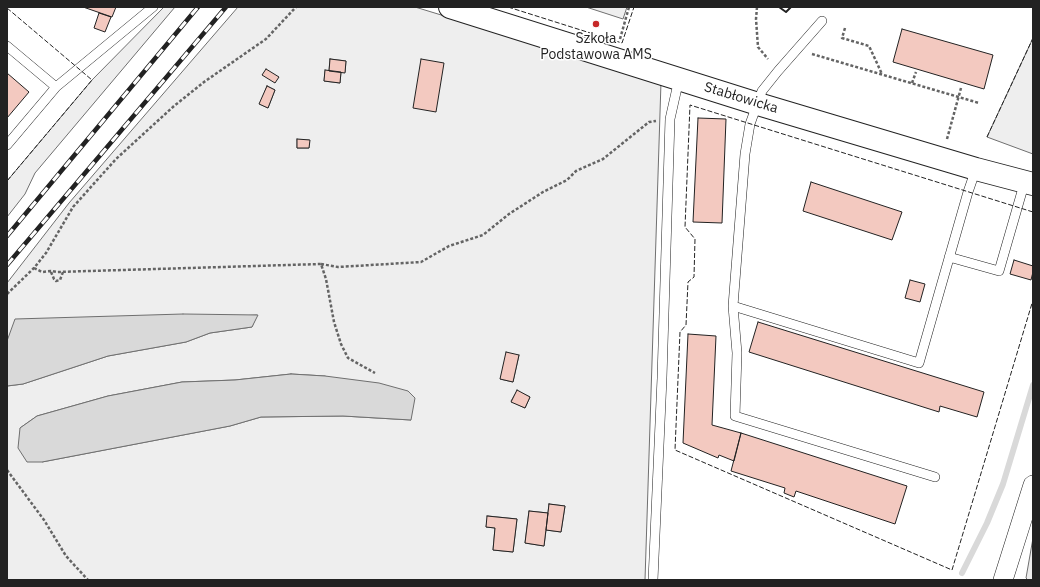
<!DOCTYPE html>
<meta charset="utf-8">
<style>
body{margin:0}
#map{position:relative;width:1040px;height:587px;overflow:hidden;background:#fff;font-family:"IBM Plex Sans",sans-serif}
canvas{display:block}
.frame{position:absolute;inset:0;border:8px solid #222;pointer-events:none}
</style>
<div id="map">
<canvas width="1040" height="587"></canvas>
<div class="frame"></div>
</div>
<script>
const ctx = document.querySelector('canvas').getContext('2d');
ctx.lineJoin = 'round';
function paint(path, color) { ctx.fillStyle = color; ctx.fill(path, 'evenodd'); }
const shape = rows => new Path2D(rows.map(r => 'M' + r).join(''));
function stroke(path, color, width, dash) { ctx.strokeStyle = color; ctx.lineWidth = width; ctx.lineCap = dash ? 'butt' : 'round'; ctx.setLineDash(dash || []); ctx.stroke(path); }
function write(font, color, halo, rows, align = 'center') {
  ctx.font = font + ' "IBM Plex Sans",sans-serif'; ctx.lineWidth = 3; ctx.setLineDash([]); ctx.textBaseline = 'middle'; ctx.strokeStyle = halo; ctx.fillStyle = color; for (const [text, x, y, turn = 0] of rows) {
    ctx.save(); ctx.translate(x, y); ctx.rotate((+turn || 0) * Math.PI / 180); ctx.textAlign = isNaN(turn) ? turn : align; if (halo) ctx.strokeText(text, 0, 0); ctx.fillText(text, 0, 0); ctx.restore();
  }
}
const green = shape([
 [164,7,175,7,35,173,25,194,7,217,7,181,92,80,164,7],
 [238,7,415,7,661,82,645,580,7,580,7,386,23,384,108,356,186,342,210,333,252,327,257,315,240,316,7,341,7,283,69,203,238,7],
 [330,59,346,61,345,72,341,72,340,83,324,81,325,71,329,71,330,59],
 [267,86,275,90,268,108,260,104,267,86],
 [297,140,309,140,309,148,297,148,297,140],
 [519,355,513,382,500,379,519,355],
 [291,374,325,376,411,420,343,416,261,417,230,426,42,462,20,428,37,416,108,396,182,382,235,380,291,374],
 [517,391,530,397,525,408,511,401,517,391],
 [549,504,565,506,561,532,546,530,544,546,525,543,529,511,548,513,549,504],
 [488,516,517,519,513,552,493,550,495,528,486,527,488,516],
 [586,7,627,7,623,19,586,7],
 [1033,38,1033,154,987,137,1033,38]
]);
const parking = shape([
 [1033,538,1033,580,1028,580,1026,578,1033,538]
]);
const water = shape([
 [183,314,258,315,252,327,210,333,186,342,108,356,23,384,7,386,7,341,15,319,183,314],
 [291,374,325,376,379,383,408,391,415,398,411,420,343,416,261,417,230,426,42,462,27,462,18,448,20,428,37,416,108,396,182,382,235,380,291,374]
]);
const stream = shape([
 [962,573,987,523,1003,484,1033,385]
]);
const building = shape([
 [83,7,116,7,112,17,83,7],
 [99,13,111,17,105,32,94,28,99,13],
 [902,29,993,55,984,89,893,62,902,29],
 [330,59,346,61,345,73,329,71,330,59],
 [421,59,444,63,436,112,413,108,421,59],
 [266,69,279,77,275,83,262,75,266,69],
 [325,70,341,72,340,83,324,81,325,70],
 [7,73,29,92,7,118,7,73],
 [267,86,275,90,268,108,259,104,267,86],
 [698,118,726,119,722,223,693,222,698,118],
 [297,139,310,140,309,148,297,148,297,139],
 [811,182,902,212,892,240,803,211,811,182],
 [1014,260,1033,266,1033,272,1031,280,1010,274,1014,260],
 [910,280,925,284,920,302,905,298,910,280],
 [758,322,984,392,977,417,940,406,939,412,749,352,758,322],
 [688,334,716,336,712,425,741,433,734,461,719,455,718,458,683,443,688,334],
 [506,352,519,355,513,382,500,379,506,352],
 [517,390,530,397,525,408,511,402,517,390],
 [741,433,907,486,895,524,796,491,794,497,784,493,785,488,731,471,741,433],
 [549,504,565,506,561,532,546,530,549,504],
 [529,511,548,513,544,546,525,543,529,511],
 [487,516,517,519,513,552,493,550,495,528,486,527,487,516]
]);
const path = shape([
 [757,7,756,19,758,47,768,59],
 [845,28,842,38,869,46,882,74],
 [620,39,629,7],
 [812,54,979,103],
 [912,83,916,72],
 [947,139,961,88],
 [321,264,338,267,421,262,449,246,483,235,509,214,543,192,567,180,576,171,603,159,649,122,656,121],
 [34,268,42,272,51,271,57,272,321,264,326,279,334,322,341,344,348,358,375,373],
 [51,272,54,279,56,281,60,280,63,272],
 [7,294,34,268,46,253,73,207,116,159,174,106,204,82,266,39,296,7],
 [7,470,44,520,66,556,88,580]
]);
const lane = shape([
 [822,21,778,71,762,91,750,124,745,154,733,306,919,363,968,192,976,169],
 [7,46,56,87],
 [7,145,56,87,153,7],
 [949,257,999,271,1025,181],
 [733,306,737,353,735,416,935,477],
 [653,580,662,378,670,119,679,79]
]);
const street = shape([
 [1003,580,1033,485]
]);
const secondary = shape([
 [450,7,758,104,976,169,1033,184]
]);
const rail = shape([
 [7,236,198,7],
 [7,265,226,7]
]);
const fence = shape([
 [508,7,622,43,634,7],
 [7,8,92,80,7,181],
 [987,137,1033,38],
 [1033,212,690,105,685,227,695,239,694,277,688,282,686,325,680,332,675,450,952,570,1033,300]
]);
const wall = shape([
 [779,7,786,12,791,7]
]);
const markers = [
 [596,24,4,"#c62828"]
];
const poiNames = [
 ["Szkoła",596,39],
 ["Podstawowa AMS",596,55]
];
const streetNames = [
 ["Stabłowicka",741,98,17]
];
paint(green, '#eee');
stroke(green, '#6f6f6f', 1);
paint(parking, '#ededed');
stroke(parking, '#6f6f6f', 1);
paint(water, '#d9d9d9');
stroke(water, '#6f6f6f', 1);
stroke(stream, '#d9d9d9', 6);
paint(building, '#f3c9c0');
stroke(building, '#222', 1);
stroke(lane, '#222', 10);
stroke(street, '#222', 20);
stroke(secondary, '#222', 24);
stroke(path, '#646464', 2.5, [3, 2]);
stroke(lane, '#fff', 9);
stroke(street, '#fff', 19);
stroke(secondary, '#fff', 22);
stroke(rail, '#222', 4.5);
stroke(rail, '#fff', 3, [9]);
stroke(fence, '#222', 1, [5, 2]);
stroke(wall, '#222', 2);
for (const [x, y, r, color] of markers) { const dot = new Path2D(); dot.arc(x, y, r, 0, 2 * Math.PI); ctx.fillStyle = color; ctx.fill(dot); stroke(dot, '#fff', 1.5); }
write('14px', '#222', '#fff', poiNames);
write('14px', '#222', '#fff', streetNames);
</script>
